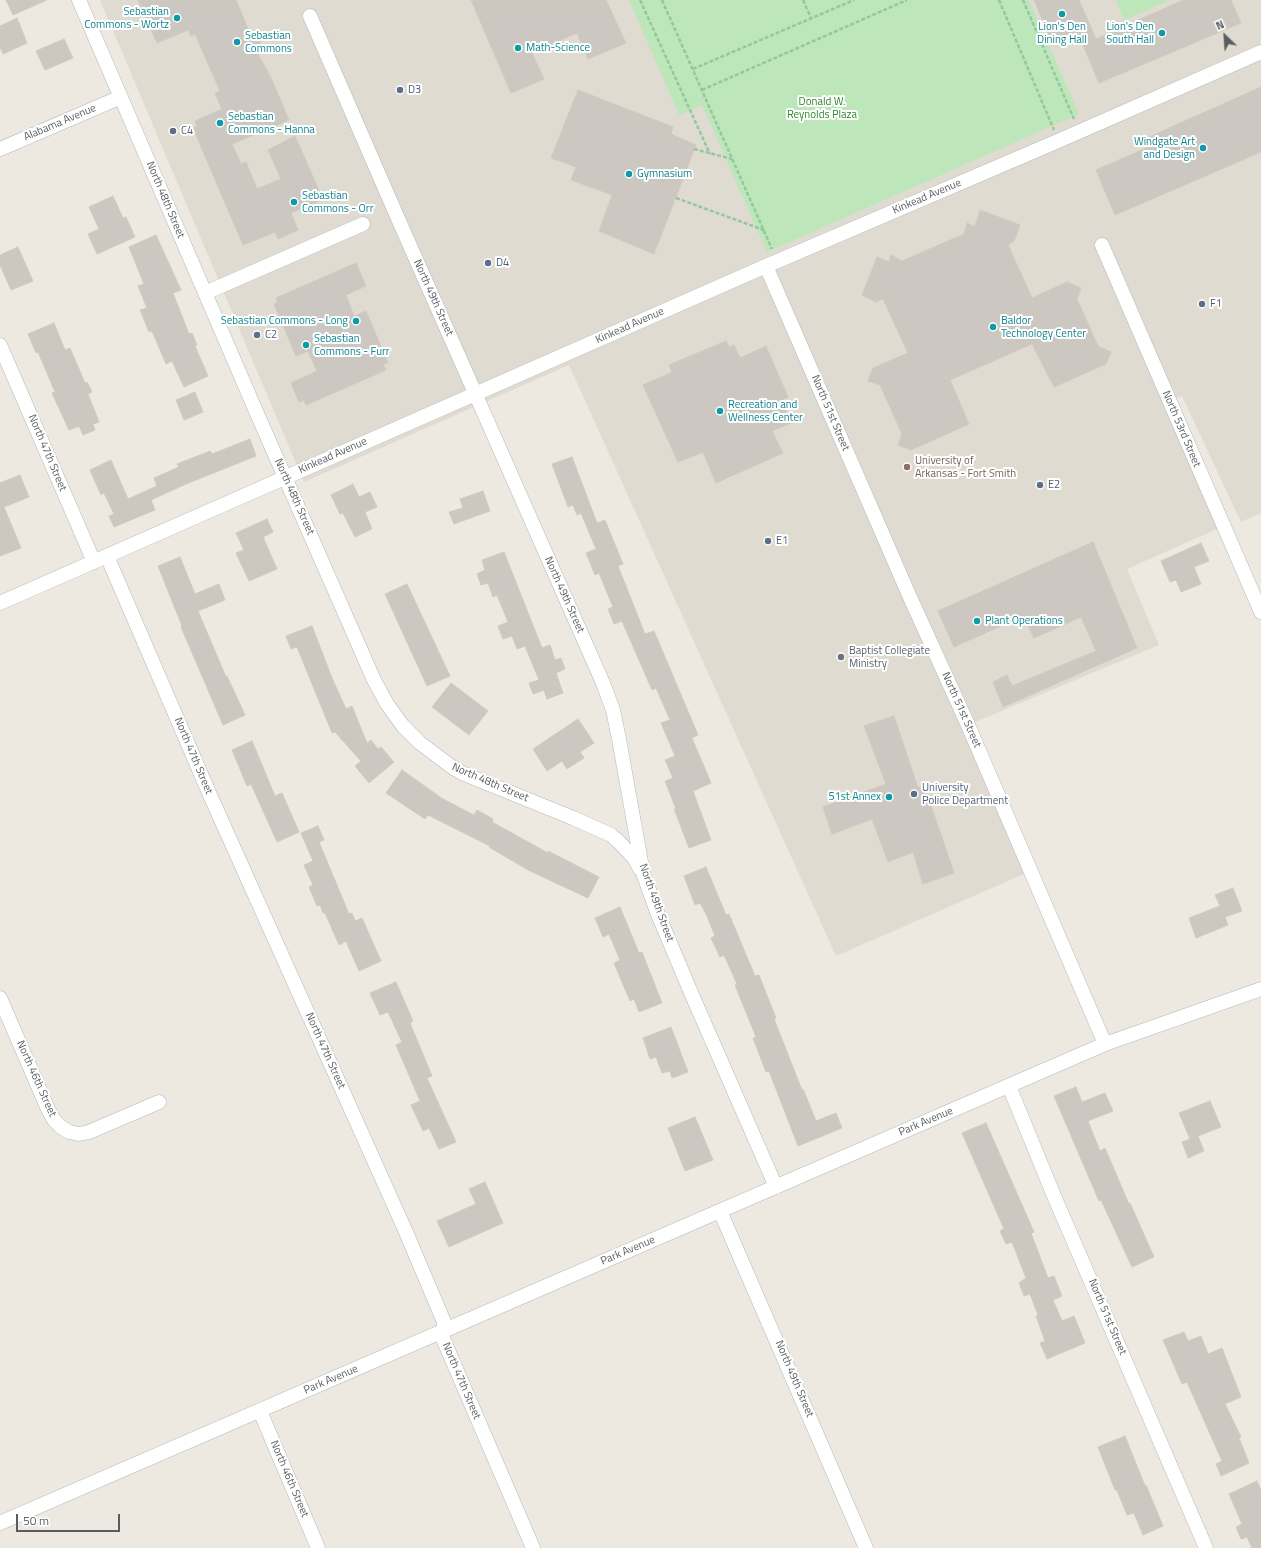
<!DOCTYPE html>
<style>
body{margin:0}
#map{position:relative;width:1261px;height:1548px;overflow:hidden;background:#ede9e0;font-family:"Titillium Web",sans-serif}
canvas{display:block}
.north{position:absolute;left:1205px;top:16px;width:40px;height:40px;-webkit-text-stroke:3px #fff;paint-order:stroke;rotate:335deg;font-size:11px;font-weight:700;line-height:16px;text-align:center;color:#595d62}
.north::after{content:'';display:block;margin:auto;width:14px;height:18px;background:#595d62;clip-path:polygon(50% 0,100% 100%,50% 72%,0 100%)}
.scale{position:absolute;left:16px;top:1514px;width:104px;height:18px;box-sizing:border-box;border:2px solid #595d62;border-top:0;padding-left:5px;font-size:12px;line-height:14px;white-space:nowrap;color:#595d62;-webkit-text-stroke:3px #fff;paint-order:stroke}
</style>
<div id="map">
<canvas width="1261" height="1548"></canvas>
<div class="north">N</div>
<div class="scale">50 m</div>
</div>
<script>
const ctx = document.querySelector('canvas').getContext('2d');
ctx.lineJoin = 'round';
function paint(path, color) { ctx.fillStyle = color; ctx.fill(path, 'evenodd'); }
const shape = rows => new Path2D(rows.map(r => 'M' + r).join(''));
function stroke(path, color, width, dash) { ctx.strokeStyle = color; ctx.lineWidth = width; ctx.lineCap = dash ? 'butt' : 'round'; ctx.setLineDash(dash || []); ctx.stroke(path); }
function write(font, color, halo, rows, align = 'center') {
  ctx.font = font + ' "Titillium Web",sans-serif'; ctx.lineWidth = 4; ctx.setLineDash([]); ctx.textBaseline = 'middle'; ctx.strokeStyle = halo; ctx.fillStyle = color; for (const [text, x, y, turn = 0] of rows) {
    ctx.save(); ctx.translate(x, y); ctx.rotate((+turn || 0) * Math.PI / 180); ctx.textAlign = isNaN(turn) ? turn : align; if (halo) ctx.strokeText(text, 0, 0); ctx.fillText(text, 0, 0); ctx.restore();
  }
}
const education = shape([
 [100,0,1261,0,1261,513,1241,522,1182,396,1169,400,1224,526,1127,569,1159,645,968,725,1031,871,836,956,569,365,304,482]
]);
const green = shape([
 [629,0,1029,0,1079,114,767,252,702,105,679,115],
 [1116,0,1170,0,1124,20]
]);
const building = shape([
 [6,0,47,0,13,15,6,0],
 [138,0,236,0,251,36,256,35,264,51,258,54,271,78,289,120,232,144,241,164,246,162,257,189,281,179,268,150,295,136,321,195,316,198,318,202,291,213,298,230,278,239,275,232,243,245,193,128,197,126,195,121,222,109,215,93,220,91,195,34,191,36,188,30,157,43,138,0],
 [471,0,606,0,626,43,588,59,577,33,532,53,544,79,511,93,471,0],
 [1034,0,1079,0,1096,39,1183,0,1231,0,1241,23,1099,83,1078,33,1053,45,1034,0],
 [17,18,27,43,3,54,0,47,0,26,17,18],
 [64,39,73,58,45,70,36,51,64,39],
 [1261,87,1261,152,1115,215,1096,170,1153,145,1149,137,1261,87],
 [578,90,673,127,671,134,696,145,654,254,599,231,612,195,571,180,576,167,551,158,578,90],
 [113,196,123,218,126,217,135,237,97,254,88,234,99,229,89,207,113,196],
 [980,210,1020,225,1014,241,1008,245,1032,298,1067,282,1081,288,1077,299,1098,346,1111,352,1106,364,1054,387,1032,344,950,380,969,424,911,450,898,445,902,434,880,385,868,381,873,368,908,353,883,299,876,302,862,295,877,257,889,262,891,255,902,261,964,234,967,223,975,227,980,210],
 [156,235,181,290,173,293,189,334,192,333,197,345,195,346,208,376,184,387,172,361,166,364,152,331,149,332,140,310,147,308,138,286,144,284,129,247,156,235],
 [18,247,33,281,11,290,0,265,0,255,18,247],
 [356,263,366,286,346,295,354,316,366,311,388,363,383,364,386,370,306,405,304,400,299,402,291,383,317,371,308,351,296,356,274,304,278,302,276,298,356,263],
 [54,323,65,350,70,348,85,383,87,382,92,392,88,394,99,422,93,424,95,430,83,435,79,426,69,430,52,393,55,392,38,352,36,353,28,334,54,323],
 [726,341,729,347,734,345,740,358,766,346,788,397,781,400,791,423,772,431,783,453,716,483,703,452,678,462,643,385,672,372,669,365,726,341],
 [195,392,203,412,184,420,176,400,195,392],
 [250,439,256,456,186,484,151,500,155,510,114,527,109,516,114,514,104,493,101,495,90,470,111,460,128,499,157,486,154,478,179,467,177,464,210,451,212,454,250,439],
 [572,457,597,523,605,520,623,564,618,566,645,634,654,631,698,735,692,738,711,783,693,791,711,840,689,848,674,809,676,809,665,781,673,778,665,760,675,756,661,723,670,720,656,688,652,690,622,621,614,624,608,609,613,607,599,573,595,575,586,553,596,549,581,513,577,515,573,505,568,507,552,464,572,457],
 [20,475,29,497,4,507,21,548,0,556,0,483,20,475],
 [353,484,359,497,370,492,377,507,365,512,372,529,355,537,343,513,340,514,331,495,353,484],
 [483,491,490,511,454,524,449,512,463,508,460,499,483,491],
 [267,519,273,532,263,537,277,569,249,581,236,553,244,550,236,533,267,519],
 [1093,542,1137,648,1003,707,993,682,1007,675,1012,686,1096,651,1081,617,1034,638,1023,616,954,647,938,611,1093,542],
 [1201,543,1209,561,1194,567,1201,584,1181,592,1176,580,1170,582,1161,561,1201,543],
 [504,552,542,648,550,645,555,660,561,658,565,669,556,673,563,693,547,699,544,690,533,694,529,683,539,680,525,646,517,649,512,636,503,639,498,626,508,622,497,595,493,597,488,583,481,585,477,574,485,570,482,560,504,552],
 [180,557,195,594,219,584,225,600,198,611,226,677,227,676,245,715,223,725,181,627,182,626,158,566,180,557],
 [407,584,450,676,427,686,385,594,407,584],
 [312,626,332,678,346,709,352,706,367,743,371,740,378,749,381,747,394,762,369,783,355,766,361,761,335,732,332,733,297,647,291,649,286,636,312,626],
 [451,683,488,711,469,735,432,707,451,683],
 [894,716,918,788,924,785,954,873,923,884,913,852,888,862,872,819,832,834,823,807,886,784,864,726,894,716],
 [578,719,594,743,580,752,584,758,567,769,562,761,547,771,533,749,578,719],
 [252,741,275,796,282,793,299,832,277,842,251,784,247,786,232,750,252,741],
 [402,770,443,799,474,815,477,810,493,819,492,822,548,853,548,851,599,877,588,898,528,870,489,847,490,846,428,815,425,819,386,793,402,770],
 [318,826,324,840,319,842,349,914,352,913,355,921,362,918,381,961,359,971,346,941,339,945,325,913,323,913,320,905,317,906,309,887,313,885,304,865,313,861,301,833,318,826],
 [706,867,726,915,729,914,755,976,759,975,776,1018,774,1019,802,1090,803,1089,816,1121,836,1113,842,1128,798,1146,769,1071,766,1072,753,1038,756,1037,735,985,737,984,724,955,720,957,711,938,715,936,706,914,700,903,695,905,684,876,706,867],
 [1233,888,1242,911,1225,917,1228,925,1196,938,1189,918,1220,906,1215,895,1233,888],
 [620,907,639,953,642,952,662,1003,639,1012,634,999,630,1001,614,963,620,960,609,934,603,937,595,918,620,907],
 [396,982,413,1021,410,1023,432,1076,427,1078,456,1142,439,1149,429,1128,423,1131,411,1105,420,1101,396,1045,402,1042,388,1012,380,1015,370,993,396,982],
 [671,1027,688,1072,672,1078,670,1071,662,1073,656,1057,650,1059,643,1038,671,1027],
 [1076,1087,1082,1102,1105,1093,1113,1111,1088,1121,1100,1151,1105,1148,1129,1204,1130,1203,1154,1257,1132,1267,1101,1200,1099,1201,1054,1096,1076,1087],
 [1210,1101,1221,1127,1198,1136,1204,1151,1188,1158,1182,1142,1190,1139,1179,1113,1210,1101],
 [695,1117,713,1160,685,1171,668,1128,695,1117],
 [986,1123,1034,1232,1031,1233,1048,1278,1054,1276,1062,1296,1053,1300,1062,1321,1074,1316,1085,1343,1047,1359,1040,1343,1045,1341,1036,1316,1038,1315,1030,1294,1024,1296,1019,1283,1026,1278,1012,1242,1006,1244,1000,1231,1004,1229,962,1133,986,1123],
 [485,1182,503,1223,449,1247,437,1221,476,1204,469,1189,485,1182],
 [1184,1332,1188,1341,1201,1336,1208,1354,1222,1348,1241,1397,1225,1404,1241,1437,1239,1438,1249,1463,1221,1476,1216,1464,1222,1461,1187,1382,1182,1384,1163,1340,1184,1332],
 [1125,1436,1145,1486,1146,1485,1163,1526,1143,1535,1134,1513,1127,1515,1117,1490,1115,1490,1098,1447,1125,1436],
 [1257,1481,1261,1490,1261,1548,1252,1548,1247,1537,1241,1539,1236,1527,1242,1524,1229,1494,1257,1481]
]);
const path = shape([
 [640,0,710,154],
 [662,0,772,249],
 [803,0,811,18],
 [999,0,1054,130],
 [1023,0,1074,119],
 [693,69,854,0],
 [702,90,907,0],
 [694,149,732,159],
 [676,198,764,230]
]);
const minor = shape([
 [79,0,255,409,374,680,387,704,403,726,420,743,452,767,462,773,573,818,611,835,619,842,634,858,640,869],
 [310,16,396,214,603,683,613,710,619,739,643,873,657,912,692,995,776,1187],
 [0,149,121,97],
 [1102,245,1261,612],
 [766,266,909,595,968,725,1105,1044],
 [205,293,363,224],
 [0,345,94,562],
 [107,556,210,795,406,1232,444,1322,444,1331,441,1334,533,1548],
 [0,603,766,266,1058,141,1261,52],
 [0,998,48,1109,54,1120,61,1127,69,1132,79,1134,89,1132,159,1102],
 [1009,1086,1054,1196,1206,1548],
 [720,1211,866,1548],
 [260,1411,318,1548],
 [0,1523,1105,1044,1261,989]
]);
const markers = [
 [1062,14,4,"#0f9aa8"],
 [177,18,4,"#0f9aa8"],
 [1162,33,4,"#0f9aa8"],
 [237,42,4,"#0f9aa8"],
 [518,48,4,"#0f9aa8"],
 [400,90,4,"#5c6f8a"],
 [220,123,4,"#0f9aa8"],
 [173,131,4,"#5c6f8a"],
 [1203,148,4,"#0f9aa8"],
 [629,174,4,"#0f9aa8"],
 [294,202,4,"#0f9aa8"],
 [488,263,4,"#5c6f8a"],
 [1202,304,4,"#5c6f8a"],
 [356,321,4,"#0f9aa8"],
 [993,327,4,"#0f9aa8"],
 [257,335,4,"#5c6f8a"],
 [306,345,4,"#0f9aa8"],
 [720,411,4,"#0f9aa8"],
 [907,467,4,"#8d6e63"],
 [1040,485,4,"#5c6f8a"],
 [768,541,4,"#5c6f8a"],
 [977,621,4,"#0f9aa8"],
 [841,657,4,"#6b7280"],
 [914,794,4,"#5c6f8a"],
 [889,797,4,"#0f9aa8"]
];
const cultureNames = [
 ["Sebastian",169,12,"right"],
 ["Commons - Wortz",169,25,"right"],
 ["Lion's Den",1062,27,"center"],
 ["Dining Hall",1062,40,"center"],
 ["Lion's Den",1154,27,"right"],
 ["South Hall",1154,40,"right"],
 ["Sebastian",245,36],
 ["Commons",245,49],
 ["Math-Science",526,48],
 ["Sebastian",228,117],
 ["Commons - Hanna",228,130],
 ["Windgate Art",1195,142,"right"],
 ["and Design",1195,155,"right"],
 ["Gymnasium",637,174],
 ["Sebastian",302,196],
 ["Commons - Orr",302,209],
 ["Sebastian Commons - Long",348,321,"right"],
 ["Baldor",1001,321],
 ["Technology Center",1001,334],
 ["Sebastian",314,339],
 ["Commons - Furr",314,352],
 ["Recreation and",728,405],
 ["Wellness Center",728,418],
 ["Plant Operations",985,621],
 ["51st Annex",881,797,"right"]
];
const serviceNames = [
 ["D3",408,90],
 ["C4",181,131],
 ["D4",496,263],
 ["F1",1210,304],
 ["C2",265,335],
 ["E2",1048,485],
 ["E1",776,541],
 ["University",922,788],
 ["Police Department",922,801]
];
const parkNames = [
 ["Donald W.",822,102],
 ["Reynolds Plaza",822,115]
];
const streetNames = [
 ["Alabama Avenue",60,123,-23],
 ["Kinkead Avenue",927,197,-23],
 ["North 48th Street",165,200,67],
 ["North 49th Street",433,298,66],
 ["Kinkead Avenue",630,326,-24],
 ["North 51st Street",830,413,67],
 ["North 53rd Street",1181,429,67],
 ["North 47th Street",47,453,67],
 ["Kinkead Avenue",333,456,-24],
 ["North 48th Street",294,497,66],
 ["North 49th Street",564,595,66],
 ["North 51st Street",961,710,66],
 ["North 47th Street",193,756,67],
 ["North 48th Street",490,783,23],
 ["North 49th Street",656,903,70],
 ["North 47th Street",325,1051,66],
 ["North 46th Street",36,1079,66],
 ["Park Avenue",926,1122,-23],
 ["Park Avenue",628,1251,-23],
 ["North 51st Street",1107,1317,67],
 ["North 49th Street",794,1379,67],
 ["Park Avenue",331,1380,-23],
 ["North 47th Street",461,1381,67],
 ["North 46th Street",289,1479,67]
];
const educationNames = [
 ["University of",915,461],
 ["Arkansas - Fort Smith",915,474]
];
const worshipNames = [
 ["Baptist Collegiate",849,651],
 ["Ministry",849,664]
];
paint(education, '#dfdbd0');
paint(green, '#bde7ba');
paint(building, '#cdc7c1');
stroke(building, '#d2cabe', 1);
stroke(minor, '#b3b7bc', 15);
stroke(path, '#93c89e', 2.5, [4, 2]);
stroke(minor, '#fff', 14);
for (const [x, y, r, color] of markers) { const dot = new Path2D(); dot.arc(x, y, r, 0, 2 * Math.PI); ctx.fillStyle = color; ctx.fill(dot); stroke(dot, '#fff', 1.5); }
write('11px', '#0d838f', '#fff', cultureNames, 'left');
write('11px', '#4e5e75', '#fff', serviceNames, 'left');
write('11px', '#30842e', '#fff', parkNames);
write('11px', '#595d62', '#fff', streetNames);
write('11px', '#785e54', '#fff', educationNames, 'left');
write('11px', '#5b616d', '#fff', worshipNames, 'left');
</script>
